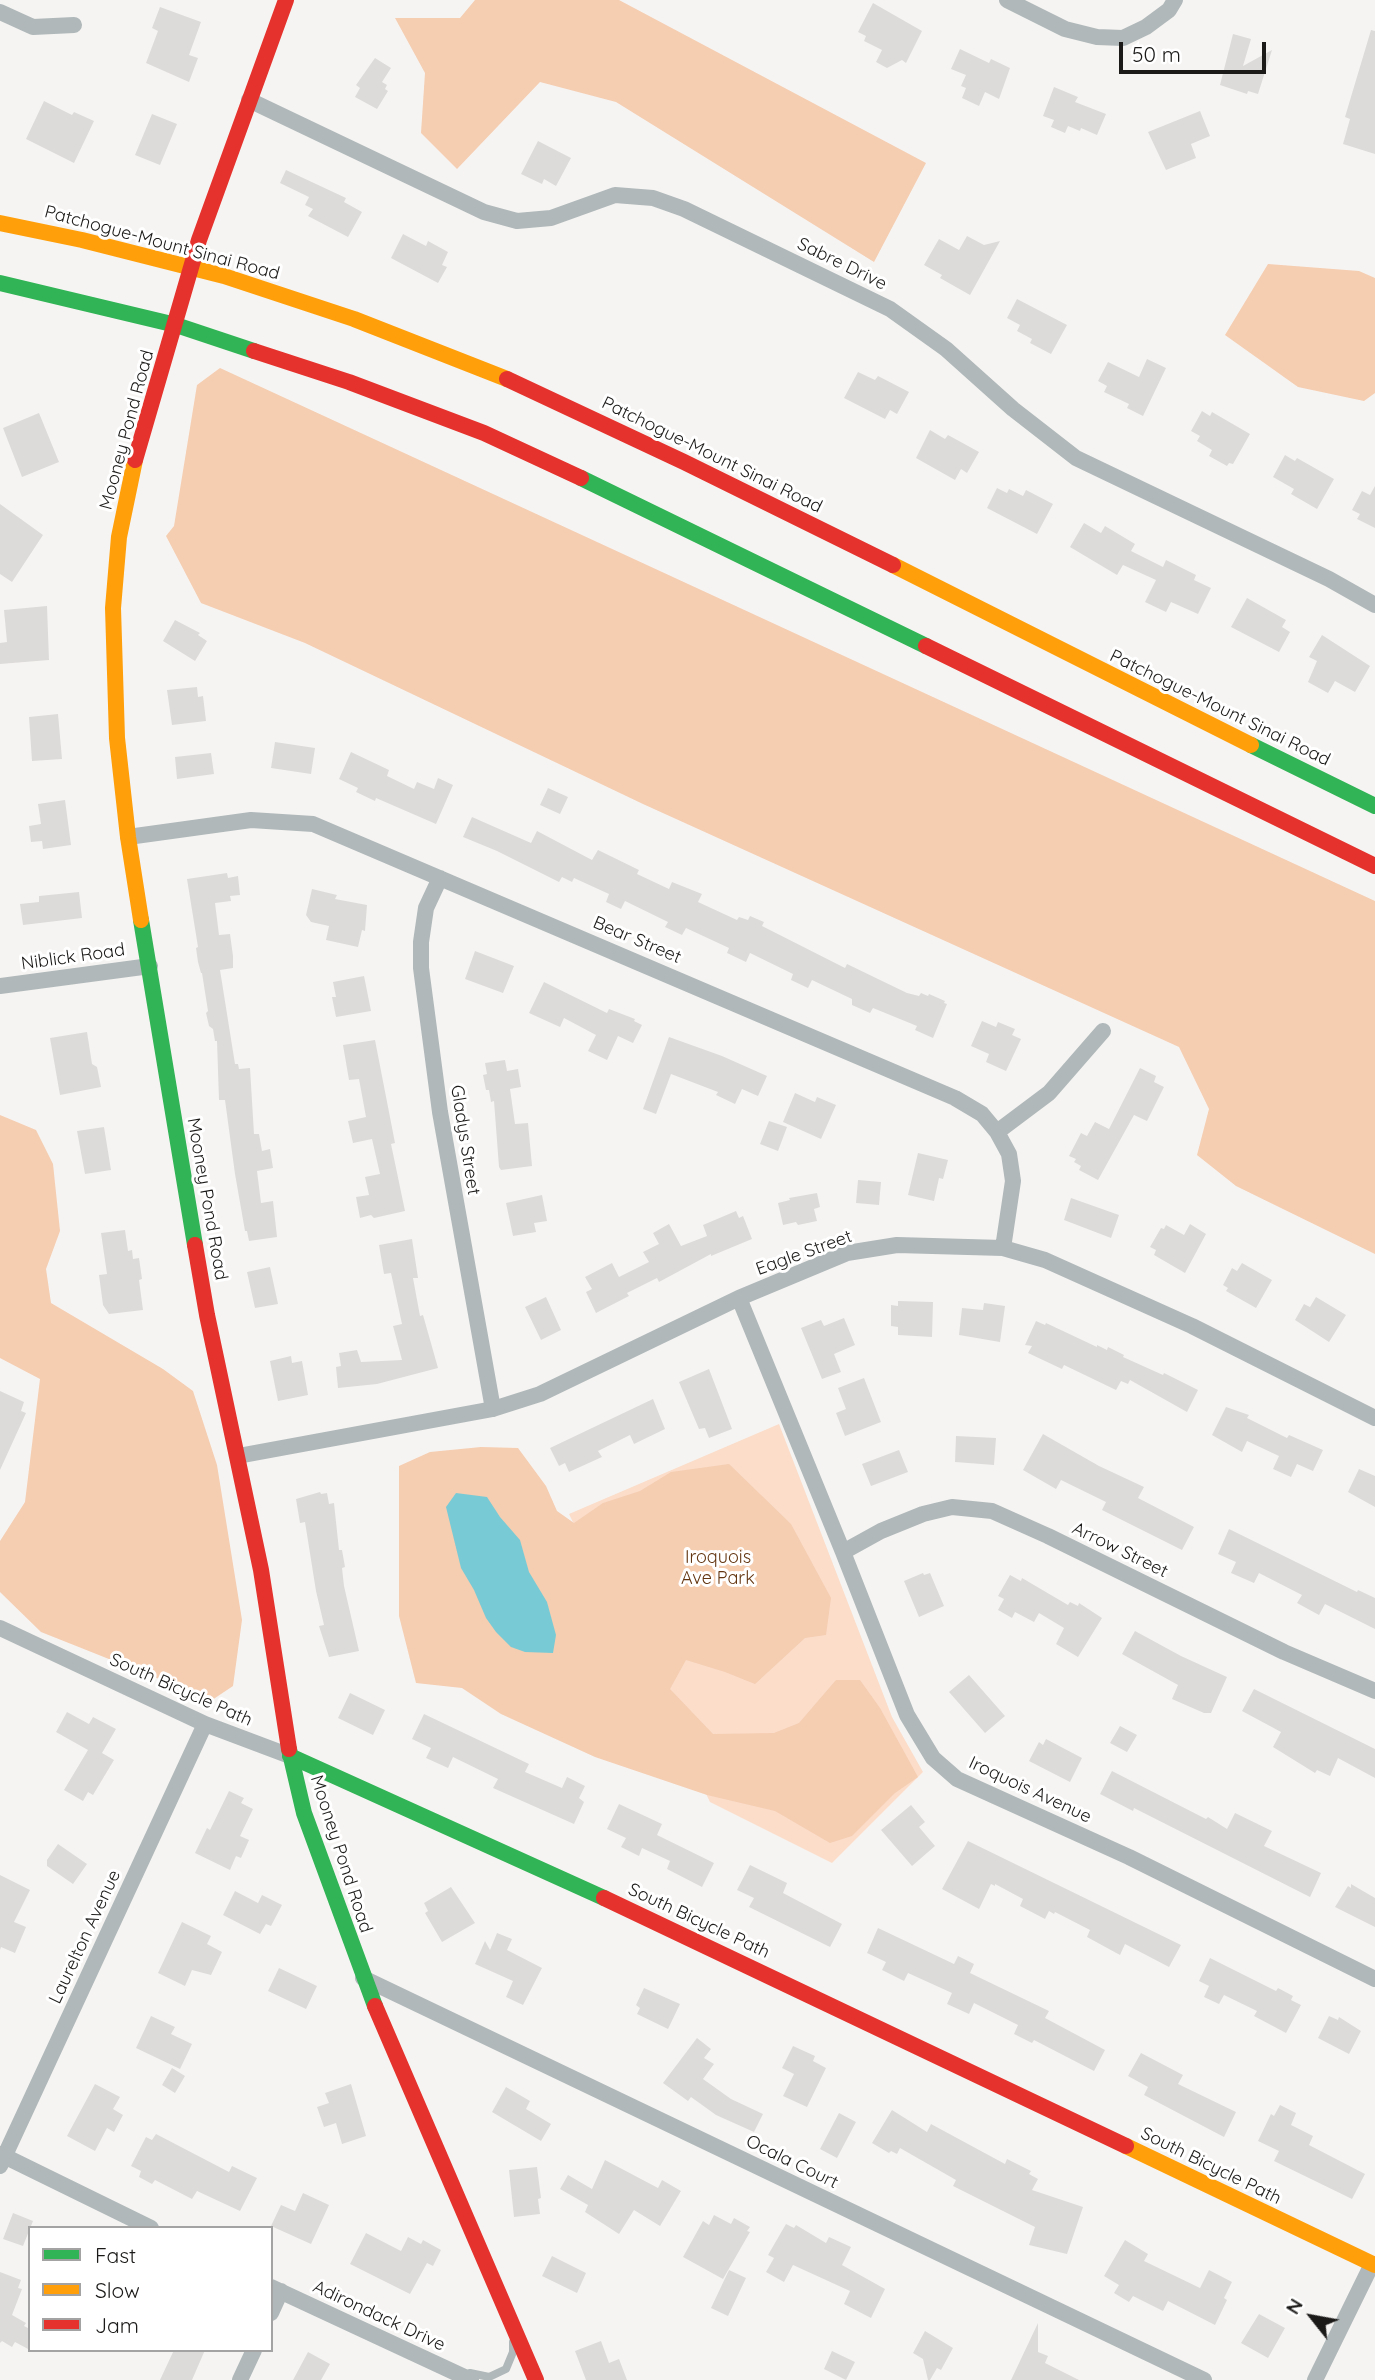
<!DOCTYPE html>
<style>
body{margin:0}
#map{position:relative;width:1375px;height:2380px;overflow:hidden;background:#f6f4f2;font-family:Quicksand,sans-serif}
canvas{display:block}
.legend{position:absolute;left:28px;top:2226px;width:245px;height:126px;box-sizing:border-box;background:#fff;border:2px solid #a4a3a3;margin:0;padding:9px 12px;list-style:none;font-size:21px;color:#1b1a19}
.legend li{display:flex;align-items:center;gap:14px;height:35px}
.legend b{width:35px;border:2px solid #a4a3a3}
.north{position:absolute;left:1277px;top:2282px;width:70px;height:70px;-webkit-text-stroke:5px #fff;paint-order:stroke;rotate:301deg;font-size:19px;font-weight:700;line-height:28px;text-align:center;color:#1b1a19}
.north::after{content:'';display:block;margin:auto;width:24px;height:32px;background:#1b1a19;clip-path:polygon(50% 0,100% 100%,50% 72%,0 100%)}
.scale{position:absolute;left:1119px;top:42px;width:147px;height:32px;box-sizing:border-box;border:4px solid #1b1a19;border-top:0;padding-left:9px;font-size:21px;line-height:24px;white-space:nowrap;color:#1b1a19;-webkit-text-stroke:5px #fff;paint-order:stroke}
</style>
<div id="map">
<canvas width="1375" height="2380"></canvas>
<ul class="legend">
<li><b style="height:9px;background:#30b455"></b>Fast</li>
<li><b style="height:9px;background:#ff9f0a"></b>Slow</li>
<li><b style="height:9px;background:#e5322d"></b>Jam</li>
</ul>
<div class="north">N</div>
<div class="scale">50 m</div>
</div>
<script>
const ctx = document.querySelector('canvas').getContext('2d');
ctx.lineJoin = 'round';
function paint(path, color) { ctx.fillStyle = color; ctx.fill(path, 'evenodd'); }
const shape = rows => new Path2D(rows.map(r => 'M' + r).join(''));
function stroke(path, color, width, dash) { ctx.strokeStyle = color; ctx.lineWidth = width; ctx.lineCap = dash ? 'butt' : 'round'; ctx.setLineDash(dash || []); ctx.stroke(path); }
function write(font, color, halo, rows, align = 'center') {
  ctx.font = font + ' Quicksand,sans-serif'; ctx.lineWidth = 6; ctx.setLineDash([]); ctx.textBaseline = 'middle'; ctx.strokeStyle = halo; ctx.fillStyle = color; for (const [text, x, y, turn = 0] of rows) {
    ctx.save(); ctx.translate(x, y); ctx.rotate((+turn || 0) * Math.PI / 180); ctx.textAlign = isNaN(turn) ? turn : align; if (halo) ctx.strokeText(text, 0, 0); ctx.fillText(text, 0, 0); ctx.restore();
  }
}
const green = shape([
 [779,1424,892,1717,923,1772,832,1863,710,1802,569,1514]
]);
const forest = shape([
 [475,0,619,0,926,163,874,262,616,102,540,82,457,169,421,133,425,73,395,18,460,18],
 [1268,264,1359,271,1375,278,1375,393,1364,401,1298,387,1225,335],
 [220,368,1375,901,1375,1254,1236,1186,1197,1155,1209,1109,1179,1047,643,804,305,643,201,603,166,536,174,526,197,385],
 [0,1115,36,1130,53,1164,60,1231,46,1269,51,1303,163,1369,193,1391,217,1465,242,1620,233,1686,212,1700,41,1632,0,1592,0,1541,25,1502,40,1379,0,1358],
 [481,1447,518,1448,546,1486,557,1511,574,1523,603,1503,640,1491,671,1472,729,1464,791,1524,831,1598,826,1635,805,1638,755,1684,725,1672,686,1660,670,1689,713,1734,774,1733,799,1723,836,1680,860,1680,880,1708,918,1777,895,1793,852,1836,830,1843,775,1811,707,1795,595,1757,501,1714,462,1688,416,1683,399,1616,399,1466,430,1452]
]);
const water = shape([
 [456,1493,487,1497,500,1517,520,1540,529,1572,547,1602,556,1635,553,1653,525,1652,511,1647,496,1632,486,1618,474,1590,461,1568,446,1507]
]);
const building = shape([
 [873,3,922,31,906,63,902,60,887,68,876,62,882,50,864,41,866,36,858,32],
 [160,7,201,22,189,55,198,58,189,82,146,63,158,31,152,28],
 [1371,30,1375,31,1375,154,1343,144,1350,119,1345,117],
 [1233,34,1251,39,1243,66,1272,50,1258,94,1248,91,1247,94,1220,85],
 [960,49,989,63,991,59,1010,68,999,99,985,92,979,106,962,98,966,88,961,86,966,75,951,69],
 [375,58,391,68,382,82,387,85,385,89,388,91,377,109,355,97,360,88,356,85],
 [1054,87,1078,97,1075,102,1106,114,1097,135,1081,128,1080,131,1068,126,1065,133,1051,127,1054,120,1043,116],
 [44,101,72,115,74,112,94,121,74,163,26,139],
 [1200,111,1210,136,1191,144,1196,158,1166,170,1148,132],
 [152,114,177,124,160,165,135,155],
 [538,141,571,158,556,186,544,179,542,184,521,174],
 [286,170,346,198,344,202,362,212,348,237,308,216,313,209,305,205,309,197,280,183],
 [403,234,426,246,428,241,448,252,442,265,447,267,438,283,391,258],
 [967,236,984,245,1000,241,970,295,940,278,942,275,924,265,939,239,959,250],
 [1017,299,1067,325,1051,354,1030,343,1032,339,1017,331,1020,325,1007,318],
 [1147,359,1166,368,1143,416,1127,408,1129,404,1104,392,1107,386,1098,381,1108,362,1139,377],
 [858,372,875,380,878,376,909,392,897,414,890,410,885,419,844,398],
 [1202,411,1210,416,1212,412,1250,434,1233,464,1229,463,1227,466,1209,456,1212,450,1197,441,1200,436,1191,431],
 [39,413,59,462,22,477,3,428],
 [930,430,945,439,948,435,979,452,967,473,961,469,955,480,916,458],
 [1285,455,1295,461,1297,458,1334,479,1317,509,1291,494,1294,489,1273,477],
 [1375,486,1375,528,1357,519,1360,514,1352,510,1362,491,1370,495],
 [997,488,1007,493,1009,489,1023,496,1026,490,1053,504,1037,534,987,508],
 [0,504,43,535,12,582,0,574],
 [1084,523,1101,533,1105,526,1135,544,1131,551,1163,567,1166,560,1196,575,1194,580,1211,588,1198,614,1171,602,1166,612,1145,602,1156,580,1123,565,1117,575,1070,547],
 [1247,598,1286,620,1282,627,1290,632,1279,652,1231,627],
 [47,606,49,660,0,664,0,643,7,642,4,610],
 [175,620,200,633,198,635,207,641,195,661,163,641],
 [1322,635,1370,666,1355,692,1335,681,1328,693,1308,682,1317,661,1309,657],
 [197,687,198,697,203,696,206,721,172,725,167,690],
 [58,714,62,759,32,761,29,717],
 [275,742,315,748,311,774,271,768],
 [351,752,389,770,387,776,414,789,417,782,434,789,438,778,453,785,436,824,376,798,375,801,356,792,358,788,339,779],
 [211,753,214,774,177,779,175,757],
 [548,788,568,797,560,814,540,805],
 [65,800,71,845,43,849,42,841,31,842,29,826,41,824,38,804],
 [472,817,531,843,537,831,592,860,598,850,639,870,637,874,669,889,672,882,702,894,698,902,737,920,739,917,748,920,750,916,764,922,762,926,845,968,847,964,907,993,919,996,921,993,928,996,929,994,945,1001,944,1003,947,1004,933,1038,915,1030,917,1026,873,1008,870,1013,852,1005,852,999,812,980,808,988,791,980,793,974,750,953,746,962,727,953,729,948,686,928,682,935,665,927,668,922,625,901,621,909,606,902,609,894,574,878,572,882,562,877,559,882,497,851,463,837],
 [227,873,228,878,238,876,240,895,230,896,231,901,215,903,219,935,230,934,233,956,233,968,220,970,235,1064,238,1064,239,1069,250,1068,254,1134,259,1134,262,1151,270,1149,273,1168,257,1171,261,1203,273,1201,277,1237,249,1241,247,1231,245,1231,235,1174,225,1100,219,1100,217,1041,215,1041,213,1029,209,1026,206,1013,208,1011,202,973,201,973,198,962,196,948,198,947,187,879],
 [312,889,337,895,335,899,367,905,365,931,362,930,358,947,326,940,329,926,311,922,306,915],
 [79,892,82,918,23,925,20,904,39,902,39,896],
 [475,951,514,966,503,993,465,979],
 [364,976,371,1011,336,1017,332,997,336,997,333,982],
 [544,982,607,1013,609,1009,635,1019,634,1021,642,1025,633,1043,618,1036,607,1060,588,1051,596,1035,564,1018,560,1027,529,1013],
 [982,1021,996,1027,998,1022,1015,1029,1012,1035,1021,1039,1006,1071,986,1062,989,1054,971,1046],
 [87,1032,92,1064,97,1067,101,1087,60,1095,50,1038],
 [669,1037,722,1056,767,1076,758,1096,742,1089,735,1104,716,1095,718,1092,671,1074,656,1114,643,1109],
 [375,1040,395,1143,391,1144,405,1211,374,1218,371,1215,360,1218,356,1197,369,1195,365,1177,380,1174,372,1139,353,1143,348,1121,366,1117,359,1079,349,1080,343,1045],
 [505,1060,507,1071,518,1069,521,1087,510,1089,515,1124,528,1123,532,1166,501,1170,499,1167,494,1101,491,1102,489,1090,486,1090,483,1075,487,1074,485,1063],
 [1140,1068,1156,1076,1154,1082,1164,1087,1147,1121,1134,1115,1098,1180,1079,1170,1081,1166,1074,1162,1076,1159,1069,1156,1081,1133,1087,1136,1095,1122,1109,1129],
 [795,1093,815,1102,817,1097,836,1105,821,1139,783,1122],
 [769,1121,787,1127,778,1151,760,1144],
 [104,1127,111,1170,85,1174,77,1131],
 [918,1153,948,1160,943,1179,939,1178,934,1201,908,1195],
 [858,1180,881,1182,879,1205,856,1203],
 [817,1193,820,1207,814,1209,817,1221,798,1225,796,1222,783,1225,778,1203,790,1200,789,1198],
 [542,1195,547,1221,534,1223,536,1232,513,1236,506,1203],
 [1071,1198,1119,1215,1111,1238,1064,1220],
 [736,1211,739,1218,743,1216,752,1239,711,1256,711,1254,659,1282,657,1278,627,1293,629,1296,596,1313,586,1292,592,1289,585,1277,612,1263,619,1277,649,1262,643,1252,659,1244,653,1233,669,1224,681,1246,707,1236,703,1225],
 [1190,1224,1206,1234,1185,1273,1154,1255,1156,1250,1150,1247,1161,1228,1164,1229,1166,1225,1184,1235],
 [125,1230,128,1251,132,1250,133,1259,139,1258,142,1279,139,1280,143,1310,109,1314,103,1305,99,1275,107,1274,101,1233],
 [412,1239,418,1278,413,1278,420,1316,423,1315,438,1368,377,1384,338,1388,336,1367,341,1366,339,1353,357,1350,361,1362,402,1360,393,1326,402,1324,391,1273,384,1274,379,1245],
 [1242,1263,1272,1280,1256,1308,1226,1291,1228,1288,1223,1285,1232,1268,1237,1271],
 [270,1267,278,1304,255,1308,247,1272],
 [546,1297,561,1330,541,1340,525,1307],
 [1316,1297,1346,1315,1329,1342,1295,1320,1304,1304,1310,1307],
 [898,1301,933,1302,932,1337,898,1335,898,1327,891,1326,891,1305,898,1306],
 [984,1303,1005,1306,1000,1342,959,1335,962,1308,983,1310],
 [844,1318,855,1345,834,1354,841,1372,822,1379,801,1328,821,1320,824,1326],
 [1036,1321,1045,1325,1046,1323,1097,1347,1097,1345,1107,1350,1108,1347,1124,1355,1123,1357,1163,1375,1164,1373,1198,1390,1187,1412,1130,1380,1128,1384,1121,1381,1116,1390,1064,1365,1062,1369,1028,1353,1032,1346,1025,1345],
 [291,1356,292,1363,302,1361,308,1395,278,1401,270,1361],
 [709,1369,732,1429,709,1438,705,1428,699,1429,679,1382],
 [864,1378,881,1422,845,1436,836,1413,846,1409,838,1388],
 [0,1391,24,1402,21,1411,26,1413,0,1470],
 [653,1399,665,1429,634,1444,630,1435,598,1451,602,1457,569,1472,565,1463,559,1466,550,1448],
 [1226,1407,1249,1415,1247,1418,1287,1438,1289,1435,1323,1450,1313,1471,1297,1464,1291,1477,1273,1469,1279,1456,1247,1441,1242,1452,1212,1435],
 [1043,1434,1099,1466,1144,1487,1138,1498,1194,1527,1182,1550,1102,1510,1106,1502,1061,1480,1056,1489,1023,1470],
 [956,1436,996,1438,994,1465,955,1462],
 [899,1450,908,1472,871,1486,862,1464],
 [1359,1469,1375,1476,1375,1507,1348,1492],
 [320,1492,321,1494,327,1493,329,1504,334,1503,339,1550,342,1550,345,1567,342,1568,344,1586,359,1651,329,1657,319,1626,324,1625,316,1591,305,1522,300,1523,296,1499],
 [1229,1529,1357,1592,1358,1590,1375,1598,1375,1629,1325,1604,1319,1615,1297,1603,1302,1595,1259,1573,1254,1583,1231,1573,1236,1562,1218,1554],
 [923,1573,924,1575,930,1573,944,1606,919,1617,904,1581],
 [1010,1575,1021,1581,1022,1578,1068,1605,1070,1602,1078,1606,1079,1603,1102,1618,1078,1657,1056,1644,1064,1628,1039,1613,1034,1622,1015,1612,1012,1618,998,1610,1004,1599,998,1596],
 [1135,1631,1181,1656,1227,1677,1211,1713,1204,1713,1172,1699,1178,1685,1122,1654],
 [969,1675,1005,1716,985,1733,949,1692],
 [1254,1689,1375,1749,1375,1778,1338,1758,1330,1776,1317,1770,1315,1773,1273,1747,1281,1732,1242,1711],
 [350,1693,385,1710,373,1735,338,1718],
 [67,1712,89,1724,93,1717,116,1729,102,1753,114,1760,93,1795,88,1792,83,1801,64,1790,88,1750,56,1732],
 [424,1714,529,1764,525,1772,562,1788,567,1777,585,1786,579,1798,584,1802,574,1824,493,1788,498,1779,453,1757,448,1768,426,1758,431,1748,412,1739],
 [1120,1726,1137,1735,1127,1752,1110,1743],
 [1046,1739,1082,1758,1070,1782,1029,1761,1039,1742,1043,1745],
 [1112,1771,1206,1819,1208,1817,1227,1829,1235,1813,1272,1831,1264,1846,1321,1873,1310,1897,1134,1808,1133,1811,1100,1794],
 [229,1791,244,1798,241,1803,253,1809,240,1836,249,1840,241,1858,236,1856,230,1870,195,1853,207,1828,210,1830],
 [619,1804,662,1824,657,1835,714,1863,702,1887,667,1869,670,1861,642,1848,639,1856,621,1847,626,1838,607,1829],
 [911,1805,925,1822,919,1827,935,1846,912,1866,881,1830],
 [968,1841,1181,1945,1169,1967,1125,1944,1120,1955,1087,1937,1090,1930,1055,1912,1054,1914,1049,1911,1045,1919,1020,1906,1023,1899,995,1884,995,1886,991,1884,979,1909,942,1889],
 [58,1844,87,1864,73,1884,47,1866,47,1860],
 [750,1865,787,1883,783,1893,842,1924,830,1947,749,1907,754,1898,737,1890],
 [0,1875,30,1890,14,1922,26,1927,15,1953,1,1947,0,1950],
 [1351,1884,1375,1898,1375,1927,1335,1907,1348,1886,1351,1888],
 [451,1887,475,1923,442,1942,425,1913,428,1911,424,1903],
 [235,1891,258,1903,262,1895,282,1905,271,1926,266,1924,260,1934,223,1915],
 [182,1922,211,1936,207,1944,222,1952,211,1975,192,1970,185,1986,158,1973],
 [878,1928,954,1964,958,1956,974,1964,970,1973,1049,2011,1045,2018,1105,2050,1094,2071,1034,2040,1032,2043,1014,2034,1018,2025,974,2003,969,2014,947,2004,952,1993,908,1973,904,1981,882,1970,886,1962,867,1953],
 [497,1933,512,1939,507,1950,542,1968,523,2005,506,1997,513,1981,475,1964,485,1941,490,1950],
 [1210,1958,1276,1991,1278,1988,1293,1996,1291,2000,1301,2005,1286,2033,1254,2016,1257,2011,1224,1995,1219,2004,1204,1997,1209,1986,1199,1981],
 [279,1968,317,1986,306,2009,268,1991],
 [644,1988,680,2004,668,2029,637,2014,640,2008,636,2005],
 [151,2016,175,2027,171,2034,192,2044,180,2069,136,2048],
 [1329,2016,1338,2020,1339,2017,1361,2031,1349,2054,1318,2038],
 [697,2038,711,2049,704,2058,714,2064,703,2079,731,2099,763,2114,754,2132,716,2115,691,2097,688,2101,663,2083],
 [793,2046,815,2056,813,2061,826,2068,807,2107,783,2096,794,2074,782,2068],
 [1141,2053,1183,2075,1178,2084,1236,2112,1224,2137,1144,2095,1148,2087,1128,2076],
 [172,2068,185,2076,175,2093,162,2085],
 [95,2084,120,2097,113,2109,123,2115,114,2132,107,2128,95,2151,67,2136],
 [351,2084,366,2136,342,2144,336,2123,324,2127,317,2107,329,2103,325,2093],
 [506,2087,530,2101,526,2109,551,2124,541,2141,492,2112],
 [1280,2105,1296,2113,1291,2125,1313,2136,1309,2145,1365,2174,1352,2199,1274,2161,1279,2151,1258,2141,1271,2114,1274,2116],
 [892,2110,927,2132,931,2124,1005,2164,1007,2159,1031,2171,1029,2174,1038,2179,1032,2190,1083,2207,1067,2254,1029,2245,1035,2227,953,2186,956,2180,900,2148,897,2154,891,2151,889,2153,872,2143],
 [839,2113,856,2122,837,2158,820,2149],
 [156,2134,229,2172,232,2166,257,2178,240,2211,197,2191,192,2199,155,2180,152,2184,139,2177,141,2171,131,2166,146,2137,152,2140],
 [605,2160,658,2188,662,2180,681,2191,660,2226,634,2210,619,2234,585,2212,588,2205,560,2189,568,2175,592,2189],
 [537,2167,541,2198,538,2199,540,2214,514,2217,509,2170],
 [303,2193,329,2205,311,2244,271,2226,281,2205,295,2211],
 [13,2213,33,2221,23,2246,3,2239],
 [714,2215,731,2224,734,2218,750,2227,747,2231,750,2232,723,2279,683,2257,703,2221,709,2225],
 [786,2224,794,2228,796,2225,826,2243,829,2237,851,2247,842,2265,885,2289,871,2318,844,2304,850,2291,793,2265,784,2282,766,2272,774,2258,768,2255],
 [366,2233,401,2251,408,2237,421,2244,423,2240,441,2250,433,2266,427,2263,410,2294,350,2264],
 [1125,2240,1148,2254,1144,2261,1200,2288,1209,2270,1232,2282,1224,2298,1227,2300,1215,2325,1168,2301,1163,2311,1133,2296,1129,2302,1114,2293,1119,2285,1104,2276],
 [552,2256,586,2273,577,2293,542,2276],
 [729,2270,746,2278,728,2316,711,2308],
 [0,2272,21,2280,18,2288,22,2289,12,2315,26,2323,24,2326,30,2329,30,2350,15,2342,12,2347,2,2341,0,2343],
 [1259,2314,1285,2328,1268,2358,1241,2343],
 [1038,2323,1038,2352,1048,2356,1045,2363,1079,2380,1011,2380],
 [925,2331,953,2348,941,2370,937,2368,930,2380,928,2380,923,2359,913,2353],
 [601,2341,609,2363,619,2359,627,2380,586,2380,575,2351],
 [174,2350,205,2350,192,2380,160,2380],
 [832,2351,855,2362,846,2380,824,2369],
 [308,2352,330,2364,321,2380,293,2380]
]);
const lane = shape([
 [470,2373,489,2377,506,2369,513,2352,513,2342]
]);
const street = shape([
 [1007,0,1065,29,1097,37,1123,38,1146,27,1169,10,1175,0],
 [0,12,33,27,74,25],
 [249,100,484,212,517,221,551,218,615,195,653,198,684,209,890,309,946,349,1013,409,1076,458,1329,579,1375,605],
 [128,837,251,820,313,824,955,1098,982,1114,997,1132,1009,1154,1013,1181,1003,1248],
 [440,878,426,908,421,942,421,968,440,1112,493,1409],
 [0,986,150,966],
 [997,1132,1049,1093,1103,1031],
 [739,1298,843,1552,907,1715,933,1758,957,1779,1129,1857,1375,1979],
 [238,1456,493,1409,540,1394,739,1298,847,1253,897,1245,1003,1248,1045,1260,1192,1326,1375,1418],
 [843,1552,881,1531,923,1514,952,1507,992,1511,1048,1536,1284,1652,1375,1691],
 [0,1628,205,1724,290,1756],
 [363,1978,1204,2380],
 [0,2154,151,2228],
 [0,2166,205,1724],
 [271,2287,471,2380],
 [271,2313,281,2291],
 [240,2380,254,2350],
 [1315,2380,1372,2264]
]);
const fast = shape([
 [0,283,176,325,254,351],
 [581,478,926,646],
 [1251,745,1375,806],
 [141,920,195,1245],
 [289,1749,304,1813,375,2006],
 [290,1756,604,1898]
]);
const slow = shape([
 [0,223,82,240,224,276,354,319,507,379],
 [135,460,119,537,113,608,117,738,128,837,141,920],
 [893,565,1251,745],
 [1126,2146,1375,2265]
]);
const jam = shape([
 [254,351,349,382,484,433,581,478],
 [507,379,684,462,893,565],
 [135,460,199,240,286,0],
 [926,646,1375,866],
 [195,1245,207,1315,261,1570,289,1749],
 [604,1898,1126,2146],
 [375,2006,536,2380]
]);
const streetNames = [
 ["Patchogue-Mount Sinai Road",162,243,15],
 ["Sabre Drive",842,264,26],
 ["Mooney Pond Road",127,430,-75],
 ["Patchogue-Mount Sinai Road",712,455,26],
 ["Patchogue-Mount Sinai Road",1220,708,26],
 ["Bear Street",637,940,23],
 ["Niblick Road",73,957,-8],
 ["Gladys Street",465,1140,81],
 ["Mooney Pond Road",207,1199,80],
 ["Eagle Street",804,1253,-20],
 ["Arrow Street",1120,1550,26],
 ["South Bicycle Path",181,1690,24],
 ["Iroquois Avenue",1030,1790,25],
 ["Mooney Pond Road",341,1854,72],
 ["South Bicycle Path",699,1921,25],
 ["Laurelton Avenue",85,1937,-65],
 ["Ocala Court",792,2162,26],
 ["South Bicycle Path",1211,2166,26],
 ["Adirondack Drive",379,2316,25]
];
const parkNames = [
 ["Iroquois",718,1558],
 ["Ave Park",718,1579]
];
paint(green, '#fbddca');
paint(forest, '#f5cdb1');
paint(water, '#78cbd5');
paint(building, '#dddbda');
stroke(lane, '#b0b8ba', 8);
stroke(street, '#b0b8ba', 16);
stroke(fast, '#30b455', 16);
stroke(slow, '#ff9f0a', 16);
stroke(jam, '#e5322d', 16);
write('18px', '#1b1a19', '#fff', streetNames);
write('18px', '#633510', '#fff', parkNames);
</script>
